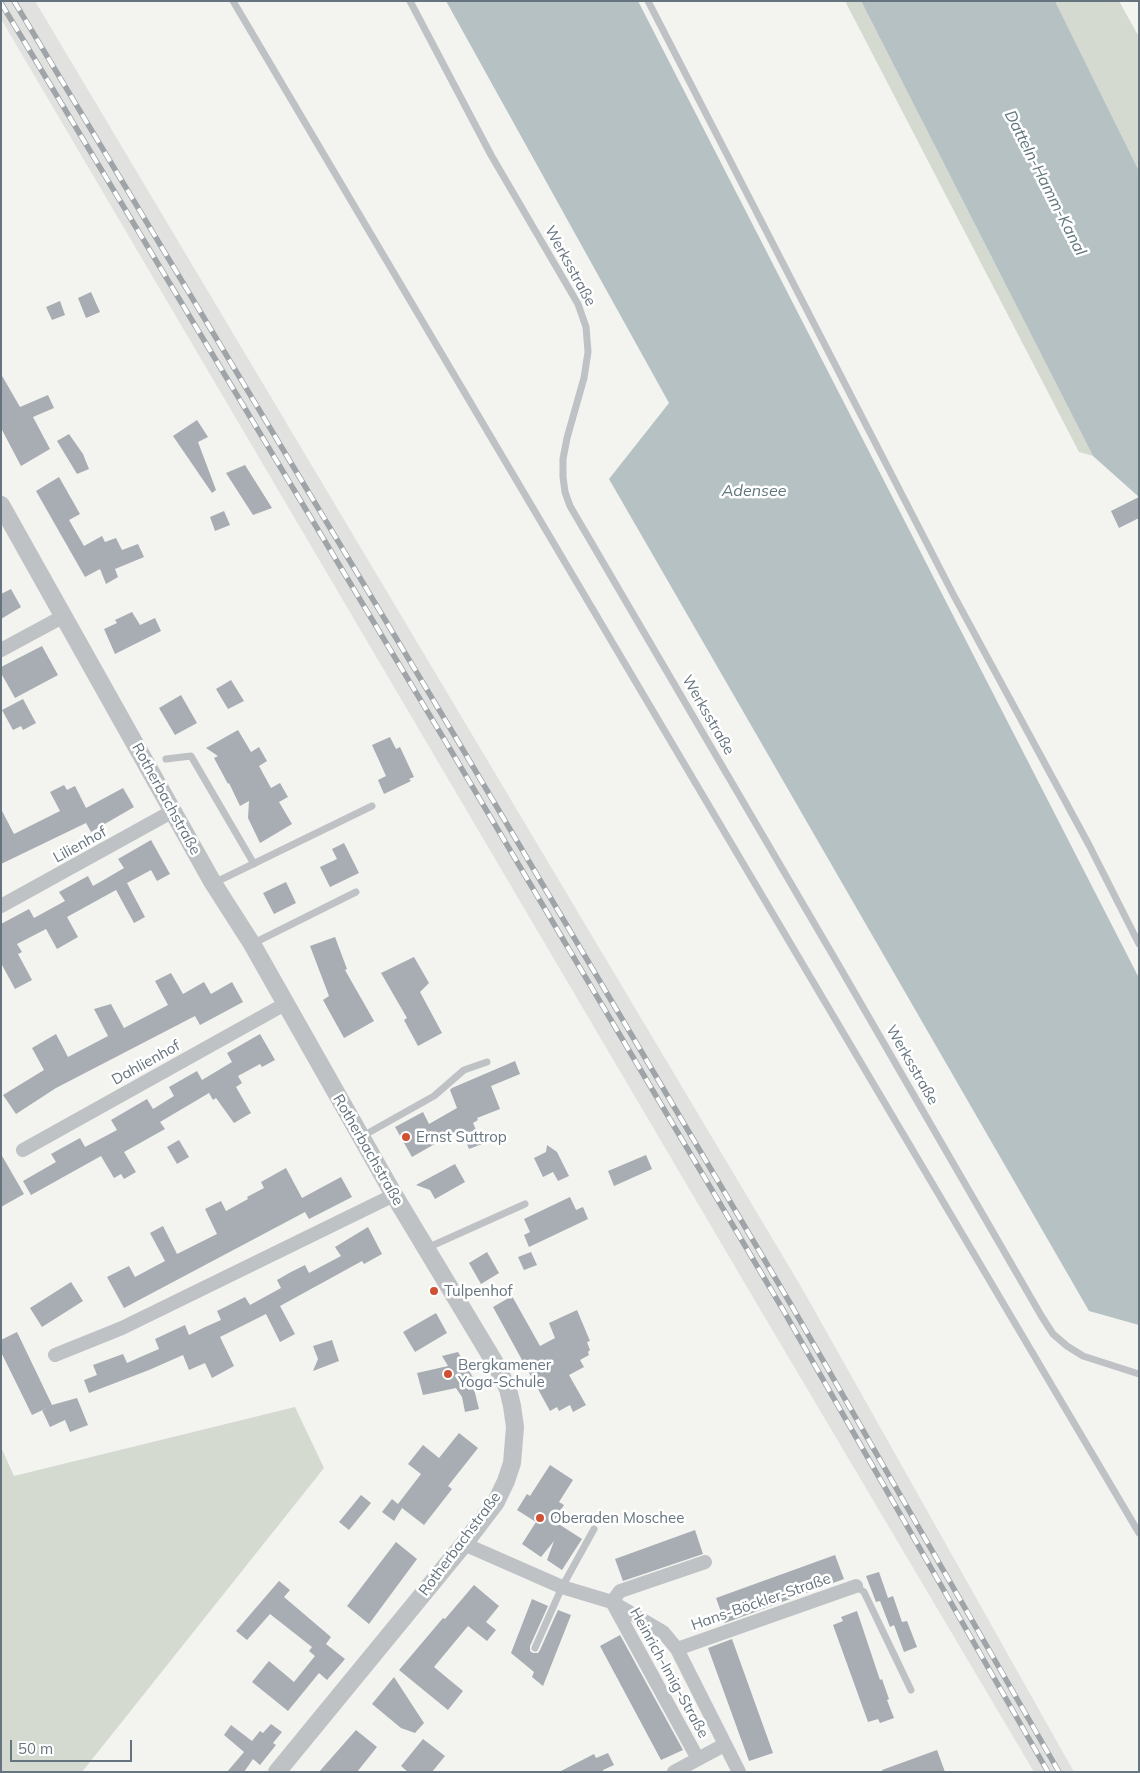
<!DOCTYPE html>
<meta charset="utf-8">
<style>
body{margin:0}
#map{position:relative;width:1140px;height:1773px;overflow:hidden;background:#f3f3f0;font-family:Mulish,sans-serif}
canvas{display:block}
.frame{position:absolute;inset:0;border:2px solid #65747e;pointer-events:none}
.scale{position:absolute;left:10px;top:1740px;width:122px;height:22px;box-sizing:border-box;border:2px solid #65747e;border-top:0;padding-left:6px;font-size:15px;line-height:18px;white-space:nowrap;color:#65747e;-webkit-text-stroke:4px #fff;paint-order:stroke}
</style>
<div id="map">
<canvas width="1140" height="1773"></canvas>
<div class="frame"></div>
<div class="scale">50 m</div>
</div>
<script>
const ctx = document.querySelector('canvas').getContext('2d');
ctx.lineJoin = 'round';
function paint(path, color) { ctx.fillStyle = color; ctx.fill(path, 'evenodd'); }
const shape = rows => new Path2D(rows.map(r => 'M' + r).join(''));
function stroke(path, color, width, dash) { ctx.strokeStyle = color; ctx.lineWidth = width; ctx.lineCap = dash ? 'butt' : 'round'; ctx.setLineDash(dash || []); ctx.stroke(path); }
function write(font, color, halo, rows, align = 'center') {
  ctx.font = font + ' Mulish,sans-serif'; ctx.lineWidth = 5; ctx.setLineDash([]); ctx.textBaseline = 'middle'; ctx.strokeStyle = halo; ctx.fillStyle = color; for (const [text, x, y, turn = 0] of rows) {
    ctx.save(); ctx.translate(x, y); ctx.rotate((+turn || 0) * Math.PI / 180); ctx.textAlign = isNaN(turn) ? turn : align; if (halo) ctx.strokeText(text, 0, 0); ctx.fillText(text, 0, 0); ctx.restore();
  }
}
const built = shape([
 [1,1,35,1,803,1290,1074,1772,1034,1772,764,1316,1,19]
]);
const green = shape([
 [845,1,861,1,1093,456,1079,452],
 [1055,1,1119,1,1139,37,1139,171],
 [295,1407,324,1468,82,1772,1,1772,1,1447,14,1476]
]);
const water = shape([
 [446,1,638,1,1139,978,1139,1325,1089,1311,609,479,669,403],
 [861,1,1055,1,1139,171,1139,497,1093,456]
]);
const building = shape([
 [91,292,100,312,86,318,78,298],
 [60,301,65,315,52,320,46,307],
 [1,374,20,407,48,395,54,408,33,417,50,449,21,466,1,428],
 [197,420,208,437,198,442,216,490,212,493,173,436],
 [69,434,83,454,89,469,77,474,57,441],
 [245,465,272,508,253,515,226,473],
 [59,477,80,514,69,520,84,546,102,536,105,542,116,538,122,550,138,544,144,557,115,569,118,577,106,584,100,569,85,577,36,491],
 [1139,497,1139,518,1119,528,1111,511],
 [224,511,230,525,215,531,210,517],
 [11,589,21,607,1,619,1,594],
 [132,612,140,625,155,618,161,631,115,654,104,629,117,623,115,620],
 [42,646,58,675,15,698,1,673,1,667],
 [231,680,244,701,228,709,216,689],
 [181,695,197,723,175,735,159,708],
 [23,699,36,723,23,730,21,726,13,730,2,710],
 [238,730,251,752,259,747,267,761,259,766,271,788,280,783,288,797,279,802,292,824,260,843,248,818,249,801,240,806,229,783,228,784,214,758,218,756,206,748],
 [390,737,396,749,400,747,414,777,409,779,411,781,384,794,378,780,386,776,372,745],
 [64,785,67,790,75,786,86,808,123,788,134,807,91,832,86,823,1,864,1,809,14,834,60,811,50,792],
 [151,840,170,874,157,881,151,870,127,883,145,917,134,923,116,890,67,917,78,937,57,949,46,929,17,944,22,952,18,954,32,980,15,989,1,963,1,924,29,909,34,918,65,901,59,892,88,876,93,886,107,878,124,868,118,859],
 [344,843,359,873,330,887,320,867,337,859,332,849],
 [286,882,296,903,274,914,263,893],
 [335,937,347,969,345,970,374,1021,344,1038,323,1000,329,996,310,946],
 [414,957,429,983,420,992,442,1033,418,1046,404,1020,407,1018,381,973],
 [171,973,183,994,204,982,211,994,232,982,243,1002,200,1025,195,1016,56,1088,16,1114,3,1095,44,1070,32,1048,56,1034,68,1057,108,1036,94,1009,111,1004,124,1028,168,1005,155,981],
 [260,1034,275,1060,262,1067,260,1064,238,1076,242,1083,236,1087,251,1113,234,1123,216,1098,213,1100,209,1093,160,1122,165,1129,124,1152,136,1172,124,1179,121,1174,114,1178,101,1156,31,1195,23,1181,56,1162,51,1154,80,1138,85,1147,117,1130,111,1120,147,1099,153,1109,174,1096,169,1087,197,1071,202,1080,232,1062,227,1053],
 [515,1061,520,1074,491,1086,500,1109,477,1118,478,1120,473,1123,482,1144,469,1149,461,1129,412,1157,395,1127,423,1112,429,1124,457,1108,450,1090,452,1088],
 [179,1140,189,1157,177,1164,167,1147],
 [547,1145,557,1152,569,1176,558,1181,553,1172,543,1177,534,1158,546,1152],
 [1,1154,24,1194,1,1207],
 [646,1155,652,1169,614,1186,608,1171],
 [455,1164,465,1182,435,1199,430,1190,416,1185],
 [286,1168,302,1198,341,1177,352,1197,309,1219,305,1212,124,1308,107,1277,129,1266,135,1277,165,1261,150,1233,163,1226,177,1254,217,1234,205,1209,221,1201,226,1211,248,1199,247,1197,264,1188,261,1182],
 [570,1197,576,1210,583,1207,588,1219,529,1247,524,1235,530,1232,524,1219],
 [368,1227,382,1254,364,1264,362,1261,280,1306,295,1334,280,1342,266,1314,220,1337,234,1366,212,1378,205,1363,189,1370,183,1355,149,1370,89,1393,84,1380,97,1375,93,1365,123,1354,127,1363,145,1355,159,1349,155,1339,185,1325,189,1335,203,1328,221,1320,217,1311,245,1297,250,1305,281,1288,277,1280,291,1272,305,1265,309,1273,341,1256,335,1247],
 [487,1252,499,1273,481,1284,469,1263],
 [531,1252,537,1265,524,1270,518,1257],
 [71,1282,83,1301,42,1327,30,1308],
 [512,1296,540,1346,555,1338,549,1323,577,1310,590,1341,587,1342,590,1350,588,1352,589,1355,580,1360,584,1367,569,1375,586,1405,573,1412,570,1405,559,1411,557,1407,550,1411,493,1307],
 [436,1313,447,1333,415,1352,403,1332],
 [17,1332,52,1405,77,1398,88,1425,70,1432,65,1420,50,1427,42,1410,51,1406,32,1415,1,1352,1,1340],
 [332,1340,339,1361,313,1371,318,1359,313,1346],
 [458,1352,478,1386,474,1389,479,1409,465,1412,462,1397,456,1388,423,1395,417,1373,448,1366,442,1356],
 [459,1433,478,1448,448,1486,452,1489,424,1525,402,1508,394,1521,382,1512,392,1499,398,1504,421,1474,408,1464,423,1445,439,1458],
 [550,1465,573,1480,559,1502,564,1505,554,1521,582,1539,562,1570,547,1560,554,1541,541,1557,522,1544,536,1522,517,1510,527,1494,530,1496],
 [361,1495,371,1503,349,1530,339,1522],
 [695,1530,703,1554,623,1581,615,1559],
 [396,1542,417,1559,369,1624,347,1606],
 [835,1555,844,1579,725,1623,716,1598],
 [879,1572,888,1598,893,1596,902,1622,907,1621,917,1647,904,1652,894,1625,890,1627,880,1601,876,1602,866,1576],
 [279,1581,290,1590,284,1597,331,1637,326,1644,345,1659,327,1680,319,1673,288,1711,252,1682,269,1661,294,1682,315,1656,309,1651,312,1647,270,1614,247,1640,236,1631],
 [474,1585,499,1606,486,1622,496,1630,487,1641,468,1626,434,1667,463,1691,448,1710,399,1670,443,1618,445,1619],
 [532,1599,548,1606,530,1646,530,1651,533,1653,538,1653,540,1650,558,1610,571,1615,543,1686,532,1677,534,1672,511,1653],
 [857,1611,880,1680,882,1679,889,1699,887,1700,894,1718,880,1723,878,1719,868,1722,833,1625,843,1621,841,1617],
 [620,1635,683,1750,661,1760,600,1646],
 [732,1639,773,1753,749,1761,708,1648],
 [394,1677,424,1723,415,1733,401,1728,372,1704],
 [271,1724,282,1732,273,1743,276,1745,260,1765,253,1759,244,1772,227,1772,244,1752,224,1735,231,1725,252,1741,260,1731,263,1733],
 [356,1730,377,1747,357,1772,319,1772],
 [423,1739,445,1756,432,1772,408,1772,401,1766],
 [937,1750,945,1772,883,1772,882,1770],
 [608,1753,614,1765,603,1770,603,1772,559,1772,594,1754,596,1758]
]);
const service = shape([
 [233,1,1139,1533],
 [410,1,491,155,578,304,586,327,588,352,584,378,567,438,563,459,563,477,565,492,570,506,838,964,1042,1317,1053,1334,1067,1346,1083,1356,1139,1374],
 [648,1,953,594,1089,845,1139,944],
 [166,759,191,756,254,864],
 [214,883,372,806],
 [252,944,356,892],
 [361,1137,434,1096,464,1070,487,1062],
 [427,1248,525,1204],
 [856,1586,864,1592,911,1690],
 [535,1648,562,1587,594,1529]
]);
const minor = shape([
 [1,650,64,616],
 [1,906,173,811],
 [23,1150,285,1004],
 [55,1355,122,1328,394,1195],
 [464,1544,562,1587,612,1602,663,1632,677,1649,739,1772],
 [612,1602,698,1759],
 [612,1602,620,1591,705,1562],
 [677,1649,856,1586],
 [674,1772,724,1745]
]);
const tertiary = shape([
 [1,505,213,883,252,944,394,1195,495,1363,508,1389,512,1406,515,1427,512,1463,506,1481,496,1502,464,1544,277,1772]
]);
const rail = shape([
 [14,1,459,743,790,1303,1059,1772],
 [1,3,450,749,782,1308,1048,1772]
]);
const markers = [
 [406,1137,5,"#d05033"],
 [434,1291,5,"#d05033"],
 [448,1374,5,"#d05033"],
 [540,1518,5,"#d05033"]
];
const streetNames = [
 ["Werksstraße",570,266,61],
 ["Werksstraße",708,715,60],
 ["Rotherbachstraße",166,799,61],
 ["Lilienhof",80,845,-29],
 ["Dahlienhof",146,1063,-29],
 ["Werksstraße",912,1065,60],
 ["Rotherbachstraße",368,1150,60],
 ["Rotherbachstraße",460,1544,-53],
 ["Hans-Böckler-Straße",761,1602,-19],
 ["Heinrich-Imig-Straße",669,1673,61]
];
const poiNames = [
 ["Ernst Suttrop",416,1137],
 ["Tulpenhof",444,1291],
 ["Bergkamener",458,1365],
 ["Yoga-Schule",458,1382],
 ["Oberaden Moschee",550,1518]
];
const waterNames = [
 ["Datteln-Hamm-Kanal",1045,183,63],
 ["Adensee",754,491]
];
paint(built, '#e1e2e0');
paint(green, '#d5dad1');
paint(water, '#b6c1c4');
paint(building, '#a7adb2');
stroke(service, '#bfc2c5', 7);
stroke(minor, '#bfc2c5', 14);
stroke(tertiary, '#bfc2c5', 18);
stroke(rail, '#9ea4a8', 5.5);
stroke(rail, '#fff', 4, [11]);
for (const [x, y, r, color] of markers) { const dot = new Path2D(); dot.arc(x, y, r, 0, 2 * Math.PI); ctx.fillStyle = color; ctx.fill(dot); stroke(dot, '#fff', 2); }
write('15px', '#65747e', '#fff', streetNames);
write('15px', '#65747e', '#fff', poiNames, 'left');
write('italic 16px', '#61767b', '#fff', waterNames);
</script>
